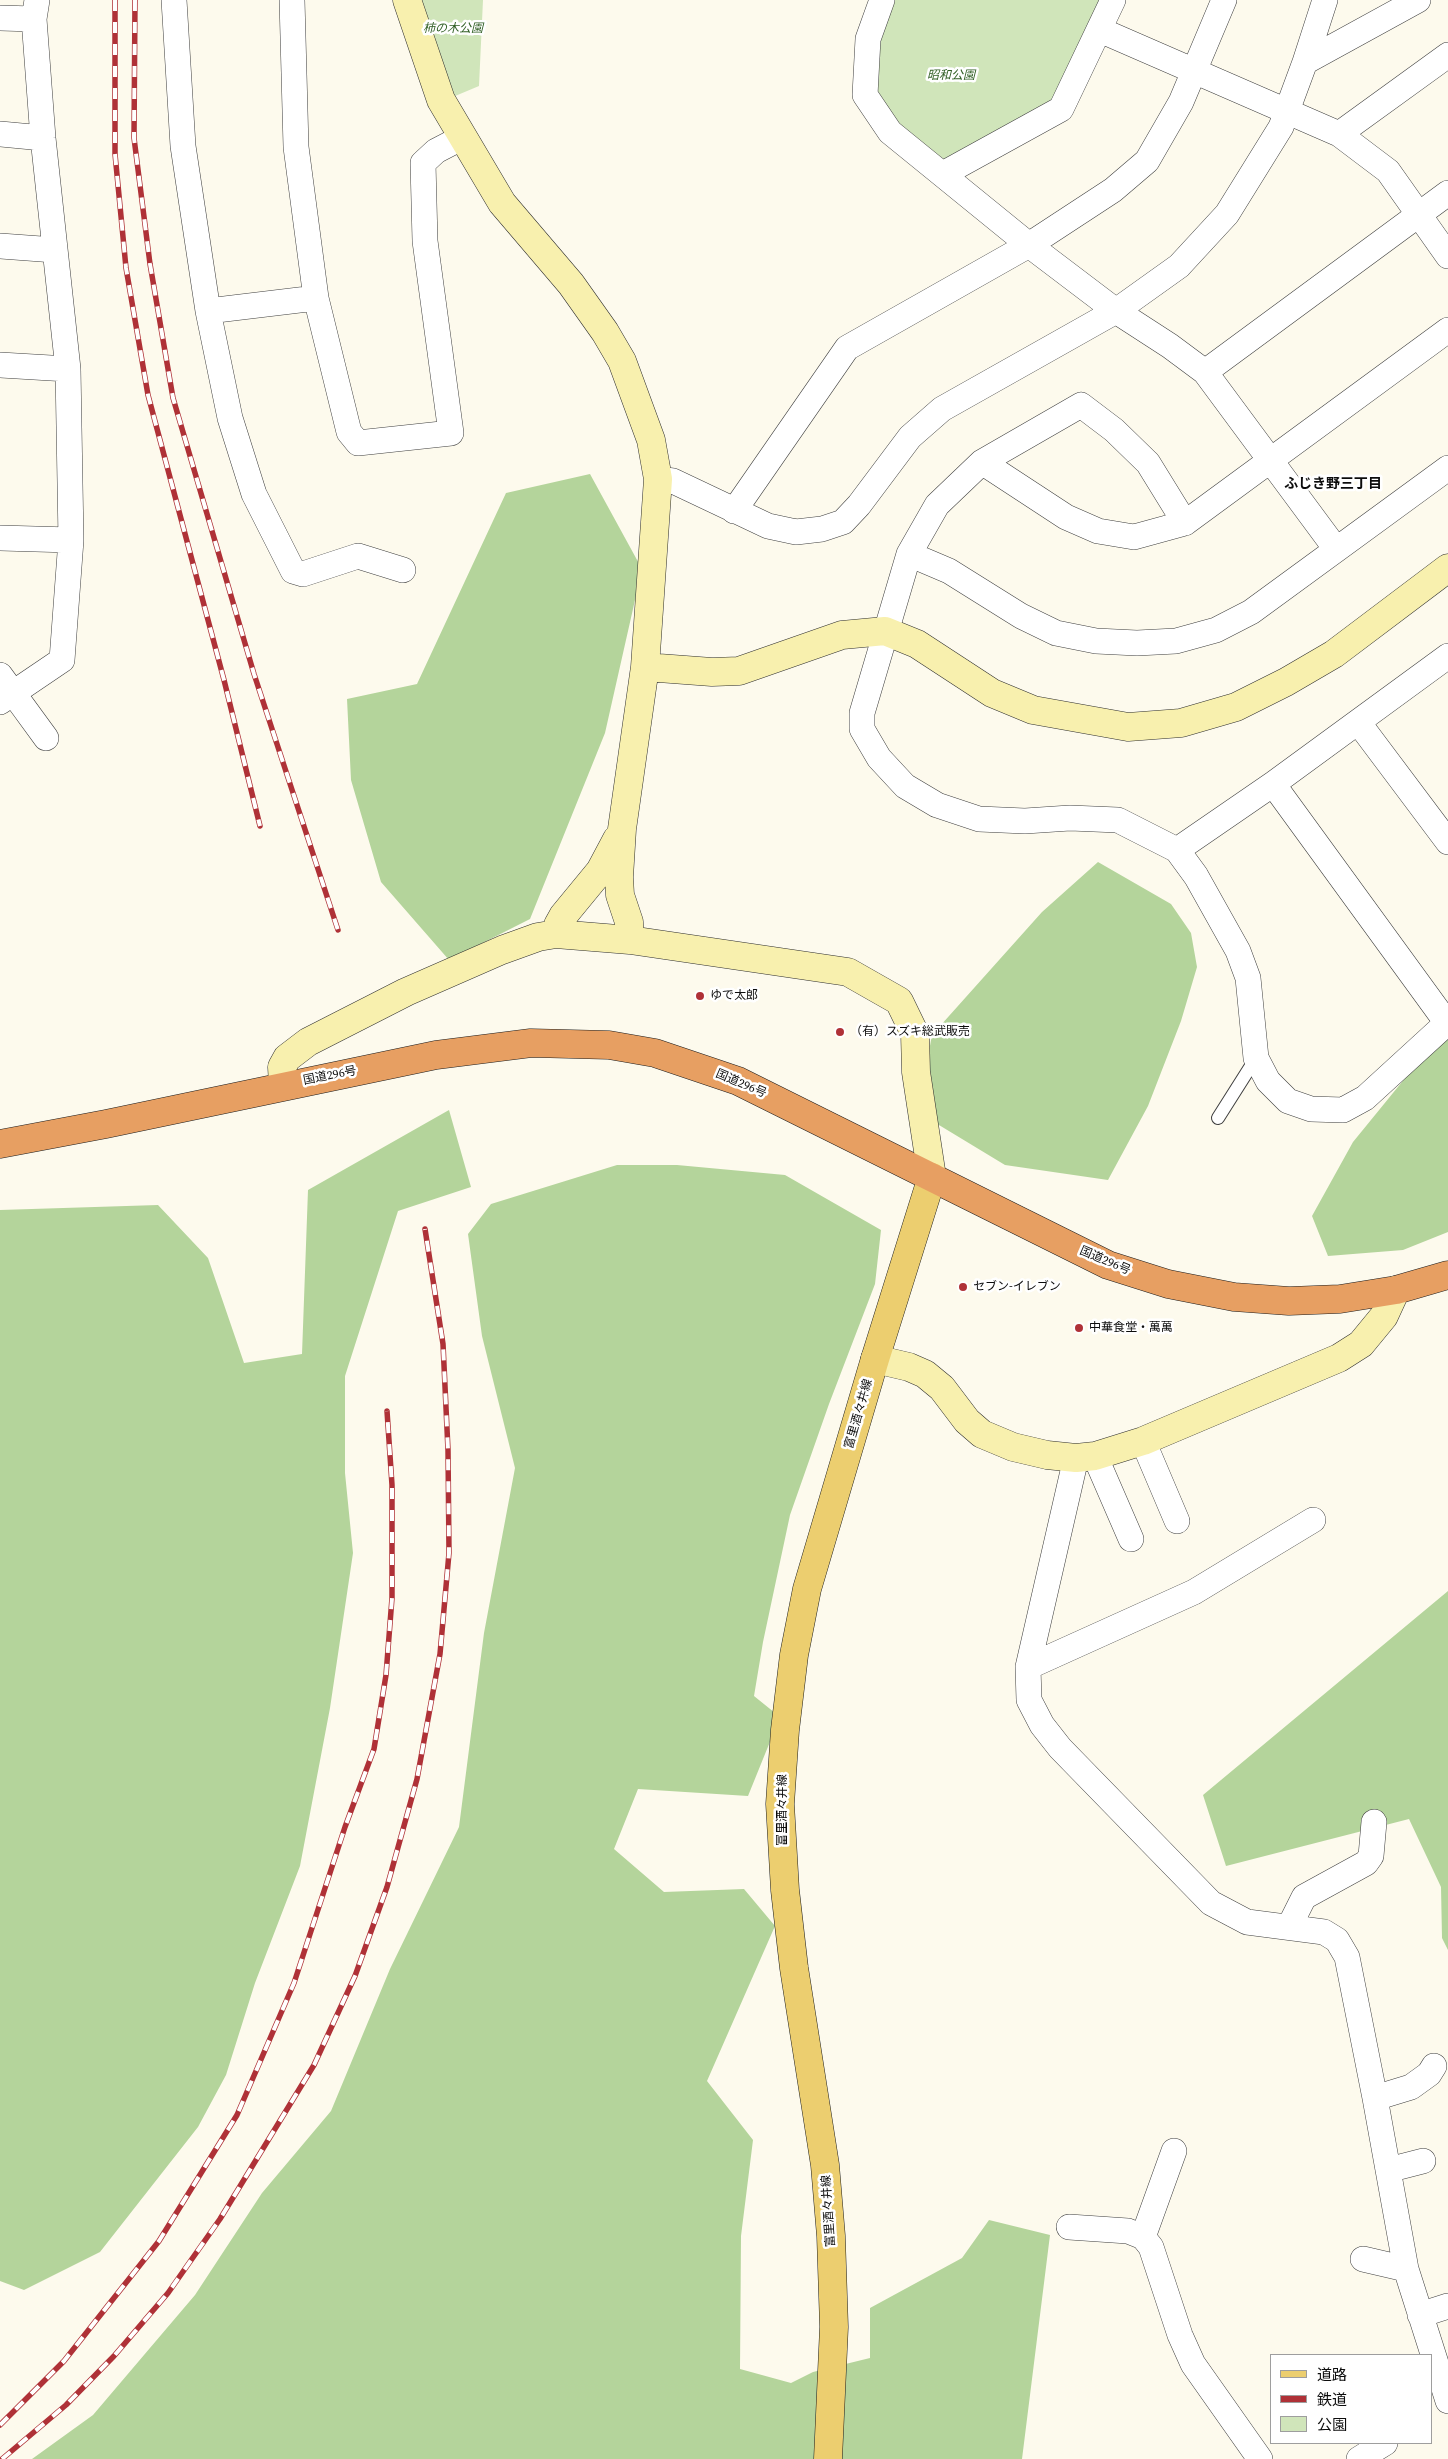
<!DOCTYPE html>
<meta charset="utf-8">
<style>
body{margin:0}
#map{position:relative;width:1448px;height:2459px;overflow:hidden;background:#fdfaed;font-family:"Source Serif 4","Noto Sans JP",serif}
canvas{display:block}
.legend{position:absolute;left:1270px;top:2354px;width:162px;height:90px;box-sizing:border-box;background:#fff;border:1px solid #9e9e9e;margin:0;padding:6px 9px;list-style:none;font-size:15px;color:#0c0c0c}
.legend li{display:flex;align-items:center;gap:10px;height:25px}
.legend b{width:25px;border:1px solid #9e9e9e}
</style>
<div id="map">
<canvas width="1448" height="2459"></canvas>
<ul class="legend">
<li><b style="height:6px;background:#ecce6f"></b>道路</li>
<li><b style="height:6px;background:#af3137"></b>鉄道</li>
<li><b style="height:14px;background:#d0e5ba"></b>公園</li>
</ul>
</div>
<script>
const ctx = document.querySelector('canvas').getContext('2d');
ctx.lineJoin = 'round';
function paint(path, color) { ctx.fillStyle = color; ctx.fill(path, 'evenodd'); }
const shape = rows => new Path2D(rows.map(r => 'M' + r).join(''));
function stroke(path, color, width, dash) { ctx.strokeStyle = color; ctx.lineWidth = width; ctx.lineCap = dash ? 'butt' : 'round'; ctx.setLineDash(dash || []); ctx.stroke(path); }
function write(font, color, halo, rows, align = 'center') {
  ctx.font = font + ' "Source Serif 4","Noto Sans JP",serif'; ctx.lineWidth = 5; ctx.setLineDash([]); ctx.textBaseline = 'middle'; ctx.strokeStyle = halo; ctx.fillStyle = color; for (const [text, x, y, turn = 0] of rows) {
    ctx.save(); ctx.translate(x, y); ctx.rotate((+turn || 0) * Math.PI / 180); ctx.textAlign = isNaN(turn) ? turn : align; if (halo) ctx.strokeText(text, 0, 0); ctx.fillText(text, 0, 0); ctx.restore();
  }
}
const green = shape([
 [413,0,483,0,479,86,448,99],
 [890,0,1104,0,1056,103,943,168,895,129,872,93,875,42]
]);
const forest = shape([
 [590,474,642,569,605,733,530,919,449,960,381,882,351,780,347,699,417,684,506,493],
 [1098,862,1171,904,1191,933,1197,967,1181,1021,1148,1106,1108,1180,1005,1165,934,1122,924,1078,932,1035,1042,912],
 [1446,1028,1448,1038,1448,1232,1403,1250,1328,1256,1312,1216,1353,1142],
 [449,1110,471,1187,398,1211,345,1376,345,1473,353,1553,330,1708,300,1866,255,1983,226,2075,198,2127,100,2252,24,2290,0,2281,0,1210,158,1205,208,1258,244,1363,302,1354,308,1190],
 [617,1165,677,1165,785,1175,881,1230,875,1284,829,1404,790,1515,763,1642,754,1696,780,1717,748,1796,638,1789,614,1849,664,1892,744,1889,775,1926,707,2081,753,2140,741,2236,740,2369,791,2383,813,2372,870,2358,870,2308,962,2258,989,2220,1050,2235,1022,2459,32,2459,93,2415,195,2295,262,2193,331,2111,390,1969,459,1827,484,1633,515,1468,482,1336,468,1234,491,1204],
 [1448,1591,1448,1950,1442,1938,1441,1887,1409,1819,1226,1866,1203,1795]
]);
const lane = shape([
 [1218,1118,1256,1058]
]);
const street = shape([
 [174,0,183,146,208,311,230,418,254,494,293,571,303,574,358,556,403,570],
 [292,0,296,147,316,298,349,432,358,443,451,433,425,241,423,163,436,151,463,137],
 [882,0,868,39,865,95,890,132,1029,245,1116,311,1170,346,1205,372,1336,549],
 [0,18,34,19],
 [1100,30,1339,134,1388,171,1448,256],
 [1305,62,1418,0],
 [0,134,43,138],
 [1339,134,1448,55],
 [943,174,1061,109,1113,0],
 [0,246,55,250],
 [208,311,316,298],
 [0,365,68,369],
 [1205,372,1448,193],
 [982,462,1066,517,1098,531,1134,537,1185,523,1448,330],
 [658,479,673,481,768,526,796,532,822,529,843,522,859,505,910,437,942,409,1116,311,1179,266,1227,214,1281,127,1305,62,1325,0],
 [734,511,847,348,1029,245,1113,190,1147,161,1181,102,1224,0],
 [1185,523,1148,463,1114,430,1081,405,982,462,937,505,909,554,862,713,862,729,879,758,905,786,937,805,979,819,1025,821,1070,818,1118,820,1177,850,1196,876,1238,951,1248,978,1256,1058,1268,1081,1288,1101,1311,1109,1343,1110,1365,1098,1448,1022],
 [0,538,71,540],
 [909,554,949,571,1021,616,1056,633,1096,641,1137,643,1176,641,1216,630,1251,612,1448,468],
 [0,675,46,738],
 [0,702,62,660,71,540,68,369,43,138,34,19,37,0],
 [1358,722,1448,842],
 [1273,784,1447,1023],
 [1177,850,1273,784,1448,656],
 [1143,1441,1177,1521],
 [1095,1456,1131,1539],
 [1076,1458,1028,1667,1029,1700,1042,1725,1060,1748,1211,1903,1247,1922,1324,1932,1337,1940,1347,1957,1375,2098,1406,2269,1448,2401],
 [1028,1667,1194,1592,1313,1520],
 [1289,1927,1304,1897,1366,1863,1371,1856,1374,1822],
 [1375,2098,1411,2087,1429,2074,1434,2066],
 [1388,2170,1423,2161],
 [1069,2227,1128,2231,1143,2237,1151,2247,1180,2335,1193,2364,1260,2459],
 [1143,2237,1174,2151],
 [1363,2259,1406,2269],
 [1420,2315,1448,2306],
 [1359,2459,1385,2443]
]);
const secondary = shape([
 [407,0,441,100,502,203,571,284,605,332,622,361,651,440,658,479,645,667,622,829,619,877,620,895,629,922,630,940],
 [645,667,712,672,739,671,842,635,885,631,917,644,992,693,1033,710,1128,727,1181,723,1236,707,1286,682,1334,654,1448,568],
 [556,934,558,925,563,916,600,871,617,839],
 [283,1085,282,1067,287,1058,308,1042,406,992,502,950,538,937,556,934,630,940,848,972,899,1001,915,1034,916,1072,932,1177],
 [875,1359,909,1367,925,1374,942,1388,967,1421,982,1434,1013,1447,1047,1455,1076,1458,1095,1456,1143,1441,1339,1358,1361,1344,1384,1316,1396,1290]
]);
const primary = shape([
 [828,2459,834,2327,831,2236,825,2165,794,1968,785,1890,780,1804,785,1730,794,1655,807,1589,875,1359,932,1177]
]);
const highway = shape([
 [0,1144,106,1124,436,1055,531,1043,609,1045,655,1053,738,1081,1108,1265,1168,1284,1234,1297,1289,1301,1340,1299,1396,1290,1448,1275]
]);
const rail = shape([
 [115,0,115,154,126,268,148,395,224,680,260,826],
 [135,0,134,138,150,264,173,398,254,674,338,930],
 [0,2425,64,2361,159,2241,237,2115,294,1983,345,1827,374,1749,386,1675,392,1598,392,1485,387,1411],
 [2,2459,66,2405,114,2356,168,2293,220,2219,314,2065,355,1976,387,1887,417,1779,440,1654,449,1553,448,1450,443,1344,425,1229]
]);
const markers = [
 [700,996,5,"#af3137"],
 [840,1032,5,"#af3137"],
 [963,1287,5,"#af3137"],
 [1079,1328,5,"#af3137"]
];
const parkNames = [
 ["柿の木公園",453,29],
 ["昭和公園",951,76]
];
const poiNames = [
 ["ゆで太郎",710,996],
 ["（有）スズキ総武販売",850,1032],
 ["セブン-イレブン",973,1287],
 ["中華食堂・萬萬",1089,1328]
];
const streetNames = [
 ["国道296号",330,1076,-11],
 ["国道296号",741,1084,23],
 ["国道296号",1105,1261,23],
 ["富里酒々井線",859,1414,-74],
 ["富里酒々井線",783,1810,-90],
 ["富里酒々井線",829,2211,-94]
];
const neighbourhoodNames = [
 ["ふじき野三丁目",1333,484]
];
paint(green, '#d0e5ba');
paint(forest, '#b4d49b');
stroke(lane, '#3f3f3f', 14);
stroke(street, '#3f3f3f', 26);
stroke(secondary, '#2e2e2e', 29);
stroke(primary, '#1d1d1d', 29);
stroke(highway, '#1d1d1d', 29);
stroke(lane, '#fff', 12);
stroke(street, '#fff', 25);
stroke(secondary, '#f8f0ae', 28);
stroke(primary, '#ecce6f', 28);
stroke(highway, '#e79f62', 28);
stroke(rail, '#af3137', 5.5);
stroke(rail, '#fff', 4, [11]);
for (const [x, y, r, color] of markers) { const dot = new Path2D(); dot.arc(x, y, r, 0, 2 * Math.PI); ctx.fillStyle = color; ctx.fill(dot); stroke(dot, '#fff', 2); }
write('italic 12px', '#2f5e23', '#fff', parkNames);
write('12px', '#0c0c0c', '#fff', poiNames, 'left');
write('12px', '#0c0c0c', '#fff', streetNames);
write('bold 14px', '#0c0c0c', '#fff', neighbourhoodNames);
</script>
